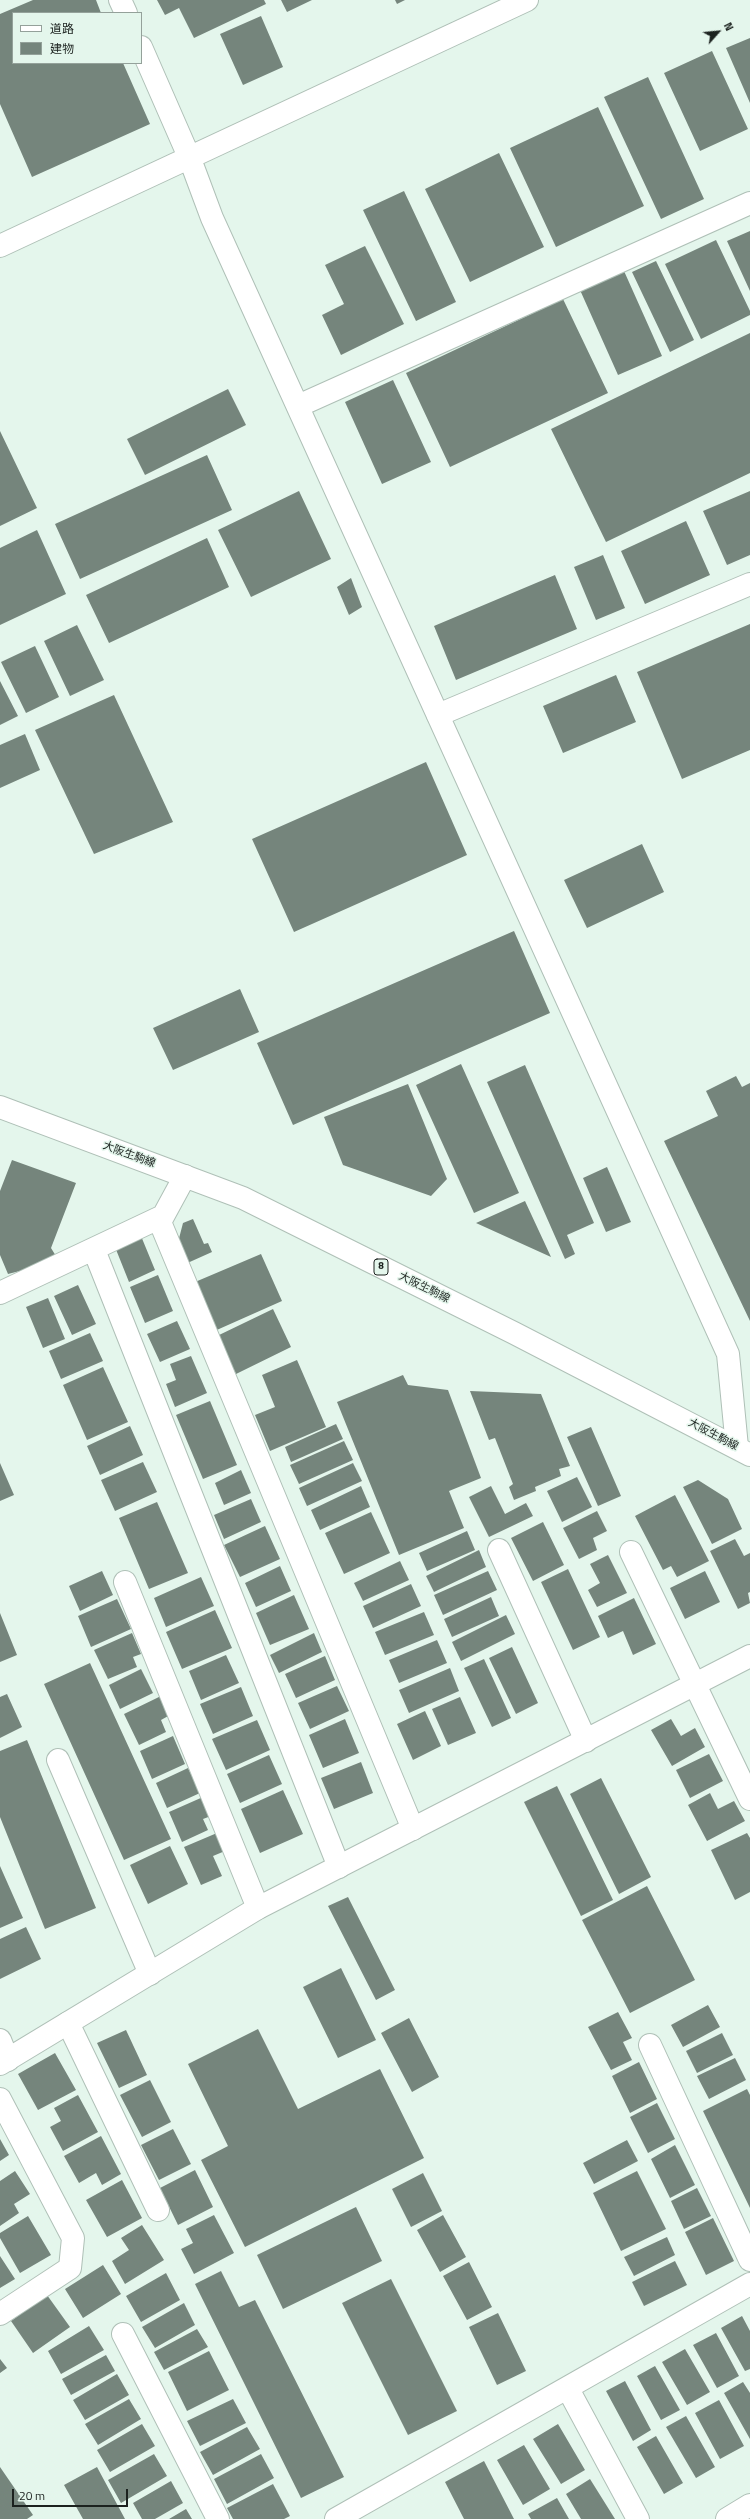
<!DOCTYPE html>
<meta charset="utf-8">
<style>
body{margin:0}
#map{position:relative;width:750px;height:2519px;overflow:hidden;background:#e4f6ec;font-family:"Titillium Web","Noto Sans JP",sans-serif}
canvas{display:block}
.legend{position:absolute;left:12px;top:12px;width:130px;height:52px;box-sizing:border-box;background:#e4f6ec;border:1px solid #94a19a;margin:0;padding:5px 7px;list-style:none;font-size:12px;color:#1c221f}
.legend li{display:flex;align-items:center;gap:8px;height:20px}
.legend b{width:20px;border:1px solid #94a19a}
.north{position:absolute;left:698px;top:12px;width:40px;height:40px;-webkit-text-stroke:3px #e4f6ec;paint-order:stroke;rotate:63deg;font-size:11px;font-weight:700;line-height:16px;text-align:center;color:#1c221f}
.north::after{content:'';display:block;margin:auto;width:14px;height:18px;background:#1c221f;clip-path:polygon(50% 0,100% 100%,50% 72%,0 100%)}
.scale{position:absolute;left:12px;top:2489px;width:116px;height:18px;box-sizing:border-box;border:2px solid #1c221f;border-top:0;padding-left:5px;font-size:12px;line-height:14px;white-space:nowrap;color:#1c221f;-webkit-text-stroke:3px #e4f6ec;paint-order:stroke}
</style>
<div id="map">
<canvas width="750" height="2519"></canvas>
<ul class="legend">
<li><b style="height:5px;background:#fff"></b>道路</li>
<li><b style="height:11px;background:#75857c"></b>建物</li>
</ul>
<div class="north">N</div>
<div class="scale">20 m</div>
</div>
<script>
const ctx = document.querySelector('canvas').getContext('2d');
ctx.lineJoin = 'round';
function paint(path, color) { ctx.fillStyle = color; ctx.fill(path, 'evenodd'); }
const shape = rows => new Path2D(rows.map(r => 'M' + r).join(''));
function stroke(path, color, width, dash) { ctx.strokeStyle = color; ctx.lineWidth = width; ctx.lineCap = dash ? 'butt' : 'round'; ctx.setLineDash(dash || []); ctx.stroke(path); }
function write(font, color, halo, rows, align = 'center') {
  ctx.font = font + ' "Titillium Web","Noto Sans JP",sans-serif'; ctx.lineWidth = 3; ctx.setLineDash([]); ctx.textBaseline = 'middle'; ctx.strokeStyle = halo; ctx.fillStyle = color; for (const [text, x, y, turn = 0] of rows) {
    ctx.save(); ctx.translate(x, y); ctx.rotate((+turn || 0) * Math.PI / 180); ctx.textAlign = isNaN(turn) ? turn : align; if (halo) ctx.strokeText(text, 0, 0); ctx.fillText(text, 0, 0); ctx.restore();
  }
}
const building = shape([
 [33,0,96,0,101,13,13,13,13,63,123,63,150,124,32,177,0,104,0,14],
 [157,0,264,0,266,4,194,38,179,8,165,15],
 [281,0,312,0,287,12],
 [395,0,405,0,397,4],
 [261,16,283,67,243,85,220,34],
 [750,38,750,103,726,48],
 [712,51,748,129,700,151,664,73],
 [648,77,704,199,661,219,604,97],
 [598,107,644,206,556,247,510,148],
 [499,153,544,247,470,282,425,189],
 [404,191,456,302,416,321,363,210],
 [750,231,750,291,727,241],
 [716,240,750,311,750,315,701,339,665,264],
 [365,246,404,324,341,355,322,315,344,304,325,265],
 [656,261,694,340,670,352,632,272],
 [624,271,662,356,618,375,580,290],
 [563,299,608,393,450,467,406,373],
 [750,333,750,473,606,542,551,429],
 [393,380,431,462,382,484,345,402],
 [228,389,246,425,145,475,127,439],
 [0,431,37,508,0,526],
 [207,455,232,510,80,579,55,524],
 [299,491,331,559,251,597,218,530],
 [750,491,750,555,727,565,703,511],
 [686,521,710,575,645,604,621,551],
 [37,530,66,594,0,625,0,548],
 [207,538,229,587,109,643,86,595],
 [603,555,625,608,596,620,574,567],
 [555,575,577,629,456,680,434,626],
 [351,578,362,607,349,615,337,587],
 [750,624,750,750,682,779,637,672],
 [77,625,104,680,70,696,44,641],
 [35,646,59,697,26,713,1,662],
 [616,675,636,722,563,753,543,706],
 [0,681,18,716,0,725],
 [114,695,173,822,94,854,35,730],
 [25,734,40,770,0,788,0,745],
 [426,762,467,855,294,932,252,839],
 [642,844,664,892,587,928,564,880],
 [514,931,550,1013,293,1125,257,1043],
 [240,989,259,1032,173,1070,153,1028],
 [461,1064,519,1193,474,1213,416,1085],
 [525,1065,594,1223,567,1235,575,1254,565,1259,487,1082],
 [736,1076,742,1087,750,1083,750,1321,664,1141,718,1116,706,1091],
 [408,1084,447,1179,431,1196,343,1165,324,1117],
 [12,1160,76,1183,51,1248,59,1261,8,1274,0,1255,0,1191],
 [607,1167,631,1222,606,1232,583,1178],
 [525,1201,551,1257,476,1223],
 [193,1219,204,1244,208,1243,212,1252,183,1265,176,1250,183,1223],
 [141,1236,155,1270,129,1282,115,1247],
 [261,1254,282,1301,210,1333,188,1285],
 [158,1275,173,1311,145,1323,130,1287],
 [78,1285,96,1324,72,1335,54,1296],
 [48,1298,65,1339,43,1348,26,1307],
 [273,1309,291,1347,236,1374,217,1336],
 [177,1321,190,1349,160,1362,147,1334],
 [90,1333,103,1361,61,1379,49,1351],
 [191,1356,207,1393,175,1407,166,1384,176,1380,170,1364],
 [297,1360,326,1427,270,1451,255,1415,275,1407,262,1375],
 [103,1367,128,1422,87,1440,63,1385],
 [403,1375,408,1385,448,1390,481,1478,449,1491,464,1528,399,1555,337,1402],
 [470,1391,541,1394,570,1466,559,1469,561,1476,535,1487,536,1491,514,1500,509,1487,513,1484,495,1438,489,1440],
 [210,1401,237,1465,203,1479,176,1415],
 [336,1424,343,1439,291,1462,285,1447],
 [130,1426,143,1455,100,1475,87,1446],
 [591,1427,621,1496,598,1506,567,1437],
 [344,1441,353,1460,299,1484,290,1465],
 [143,1462,157,1492,115,1511,101,1480],
 [0,1463,14,1495,0,1501],
 [353,1463,362,1481,307,1506,299,1488],
 [241,1470,251,1493,224,1505,215,1483],
 [577,1477,592,1507,562,1522,547,1491],
 [698,1480,728,1499,742,1529,712,1544,683,1487],
 [361,1486,370,1507,320,1530,311,1510],
 [491,1486,505,1514,526,1503,533,1516,489,1537,469,1497],
 [675,1495,709,1561,677,1577,671,1566,663,1570,635,1516],
 [251,1499,261,1522,224,1539,214,1515],
 [157,1502,188,1573,149,1589,119,1518],
 [597,1511,607,1531,593,1538,597,1550,579,1559,563,1528],
 [371,1512,390,1553,344,1574,325,1533],
 [543,1522,564,1565,533,1581,511,1538],
 [265,1526,280,1559,240,1577,224,1545],
 [467,1531,475,1550,427,1571,419,1553],
 [735,1539,744,1556,750,1553,750,1592,748,1593,750,1603,738,1609,710,1551],
 [479,1550,486,1567,434,1592,426,1576],
 [608,1555,627,1593,597,1607,588,1590,600,1583,590,1564],
 [400,1561,409,1580,363,1601,354,1583],
 [280,1566,291,1591,256,1607,245,1583],
 [568,1569,600,1637,573,1650,541,1582],
 [102,1571,113,1595,80,1611,69,1586],
 [488,1571,497,1590,443,1615,434,1595],
 [705,1571,720,1602,685,1619,670,1588],
 [201,1577,214,1606,166,1627,154,1598],
 [411,1584,421,1606,373,1628,363,1606],
 [294,1595,309,1629,270,1645,256,1613],
 [491,1597,499,1616,452,1637,444,1619],
 [634,1598,656,1644,633,1655,623,1631,608,1638,598,1616],
 [117,1599,131,1629,91,1647,78,1616],
 [215,1610,232,1648,182,1669,166,1632],
 [424,1612,434,1635,385,1655,375,1632],
 [0,1613,17,1655,0,1662],
 [506,1615,515,1634,461,1661,452,1642],
 [132,1633,141,1654,133,1657,137,1667,108,1679,94,1650],
 [314,1633,322,1652,279,1673,270,1655],
 [437,1640,447,1663,399,1683,389,1660],
 [512,1647,538,1703,516,1714,489,1658],
 [226,1655,239,1683,201,1700,189,1671],
 [325,1656,335,1680,296,1698,285,1674],
 [484,1659,511,1718,492,1727,464,1668],
 [90,1663,171,1839,124,1860,44,1684],
 [450,1668,459,1691,409,1713,399,1690],
 [141,1669,153,1693,120,1709,109,1685],
 [337,1686,349,1711,310,1729,298,1703],
 [241,1687,253,1716,213,1734,200,1704],
 [7,1694,22,1727,0,1738,0,1697],
 [161,1696,170,1715,161,1720,166,1732,139,1745,124,1714],
 [460,1697,476,1733,448,1745,432,1709],
 [425,1711,441,1746,413,1760,397,1724],
 [345,1719,359,1753,323,1768,309,1735],
 [671,1719,681,1736,695,1728,705,1747,672,1766,651,1730],
 [257,1720,270,1750,226,1770,212,1739],
 [173,1736,185,1764,152,1779,140,1751],
 [27,1740,96,1908,45,1929,0,1817,0,1751],
 [709,1754,723,1781,690,1798,676,1770],
 [269,1755,282,1784,240,1803,227,1774],
 [361,1762,373,1793,334,1809,321,1778],
 [188,1768,200,1793,167,1808,156,1783],
 [601,1778,651,1877,619,1894,570,1794],
 [557,1786,613,1900,581,1916,524,1802],
 [283,1790,303,1834,260,1853,241,1809],
 [710,1793,718,1809,734,1801,745,1821,707,1841,688,1805],
 [203,1797,211,1816,203,1819,208,1830,182,1842,169,1812],
 [217,1833,225,1851,213,1856,222,1876,201,1885,184,1847],
 [747,1833,750,1838,750,1892,735,1900,711,1850],
 [170,1846,188,1884,148,1904,130,1865],
 [0,1866,23,1918,0,1928],
 [647,1886,695,1980,630,2013,582,1920],
 [348,1897,395,1990,376,2000,328,1906],
 [26,1927,41,1959,0,1979,0,1939],
 [341,1968,376,2040,338,2058,303,1987],
 [708,2005,720,2027,683,2047,671,2025],
 [618,2012,632,2038,623,2042,632,2060,611,2070,588,2027],
 [409,2018,439,2077,412,2092,381,2033],
 [258,2029,298,2109,380,2069,424,2158,245,2247,201,2160,228,2146,188,2064],
 [126,2030,147,2075,119,2088,97,2043],
 [722,2033,733,2055,697,2073,686,2051],
 [55,2053,76,2090,38,2110,18,2074],
 [735,2058,746,2080,709,2099,697,2076],
 [639,2062,657,2099,630,2113,612,2076],
 [150,2080,171,2122,142,2137,120,2095],
 [747,2089,750,2095,750,2208,703,2111],
 [78,2095,98,2132,63,2151,50,2127,61,2121,54,2108],
 [657,2103,675,2139,648,2153,630,2117],
 [173,2129,191,2164,159,2180,141,2145],
 [101,2136,121,2174,102,2185,96,2173,79,2183,64,2156],
 [0,2139,9,2155,0,2161],
 [627,2140,638,2161,594,2184,583,2163],
 [675,2145,695,2185,670,2198,651,2159],
 [195,2170,213,2207,178,2225,160,2188],
 [15,2171,30,2194,14,2204,19,2213,0,2226,0,2181],
 [637,2171,666,2229,621,2251,593,2193],
 [423,2173,442,2211,411,2227,392,2189],
 [122,2180,142,2218,107,2237,86,2200],
 [697,2188,711,2216,684,2229,671,2201],
 [356,2207,382,2261,283,2309,257,2255],
 [214,2215,234,2253,194,2274,181,2249,193,2243,186,2229],
 [443,2215,466,2257,440,2272,417,2230],
 [28,2216,51,2255,20,2273,0,2238,0,2233],
 [713,2218,734,2261,706,2275,685,2232],
 [142,2225,164,2260,125,2284,112,2261,129,2250,121,2238],
 [667,2237,675,2255,634,2276,624,2257],
 [0,2256,15,2279,0,2288],
 [675,2261,687,2285,644,2306,632,2282],
 [469,2262,492,2307,467,2320,443,2276],
 [103,2265,121,2294,83,2318,65,2289],
 [221,2271,239,2307,255,2300,344,2477,301,2498,195,2284],
 [166,2273,180,2300,141,2322,126,2296],
 [391,2279,457,2411,408,2435,342,2303],
 [47,2295,70,2327,33,2353,11,2321],
 [184,2303,195,2325,155,2348,142,2327],
 [498,2313,526,2371,497,2385,469,2327],
 [742,2316,750,2331,750,2369,745,2371,721,2328],
 [89,2326,104,2350,61,2374,48,2351],
 [197,2329,208,2347,164,2370,154,2352],
 [716,2333,739,2376,717,2388,693,2345],
 [685,2349,710,2392,687,2405,662,2362],
 [209,2351,229,2390,187,2411,168,2372],
 [106,2355,115,2371,71,2395,62,2379],
 [0,2359,7,2368,0,2373],
 [655,2366,680,2410,661,2420,637,2376],
 [117,2374,129,2395,85,2420,73,2400],
 [625,2381,651,2430,633,2441,606,2391],
 [743,2382,750,2393,750,2439,724,2393],
 [129,2399,141,2419,98,2445,85,2424],
 [233,2399,246,2423,200,2446,187,2421],
 [719,2400,744,2446,720,2459,695,2413],
 [686,2416,715,2467,696,2478,666,2427],
 [142,2424,155,2446,110,2472,97,2450],
 [558,2424,585,2470,561,2484,533,2439],
 [247,2427,260,2449,213,2475,200,2452],
 [656,2436,683,2483,664,2494,637,2447],
 [524,2445,550,2489,523,2505,497,2460],
 [154,2454,167,2476,121,2503,108,2480],
 [261,2454,274,2478,227,2504,214,2479],
 [484,2461,514,2519,464,2519,445,2482],
 [0,2467,33,2515,27,2519,0,2519],
 [97,2467,125,2519,83,2519,64,2485],
 [590,2479,615,2519,581,2519,566,2494],
 [171,2481,183,2503,155,2519,142,2519,133,2503],
 [273,2484,290,2516,284,2519,233,2519,227,2508],
 [557,2498,569,2519,531,2519,528,2514],
 [186,2509,192,2519,169,2519]
]);
const service = shape([
 [298,406,750,203],
 [438,715,750,584],
 [185,1176,160,1222,413,1829],
 [94,1250,339,1867],
 [0,1293,163,1216],
 [499,1550,586,1741],
 [631,1552,750,1799],
 [125,1582,258,1908],
 [58,1760,150,1974],
 [68,2023,158,2210],
 [650,2045,750,2260],
 [0,2099,73,2238,70,2268,0,2314],
 [123,2334,218,2519]
]);
const minor = shape([
 [120,0,126,13],
 [141,47,190,159,212,218,728,1354,737,1447],
 [0,246,527,0],
 [0,2040,8,2060],
 [568,2389,638,2519],
 [727,2519,750,2505]
]);
const tertiary = shape([
 [0,2064,258,1908,750,1656],
 [336,2519,750,2284]
]);
const primary = shape([
 [0,1107,243,1198,514,1333,750,1455]
]);
const shields = [
 [381,1267,14]
];
const shieldNames = [
 ["8",381,1267]
];
const streetNames = [
 ["大阪生駒線",129,1155,20],
 ["大阪生駒線",424,1288,26],
 ["大阪生駒線",713,1435,28]
];
paint(building, '#75857c');
stroke(service, '#afc0b7', 24);
stroke(minor, '#afc0b7', 24);
stroke(tertiary, '#afc0b7', 24);
stroke(primary, '#afc0b7', 24);
stroke(service, '#fff', 22);
stroke(minor, '#fff', 22);
stroke(tertiary, '#fff', 22);
stroke(primary, '#fff', 22);
for (const [x, y, w] of shields) { const box = new Path2D(); box.roundRect(x - w / 2, y - 8, w, 16, 3); ctx.fillStyle = '#e4f6ec'; ctx.fill(box); stroke(box, '#1c221f', 1); }
write('bold 10px', '#1c221f', null, shieldNames);
write('11px', '#1c221f', '#e4f6ec', streetNames);
</script>
